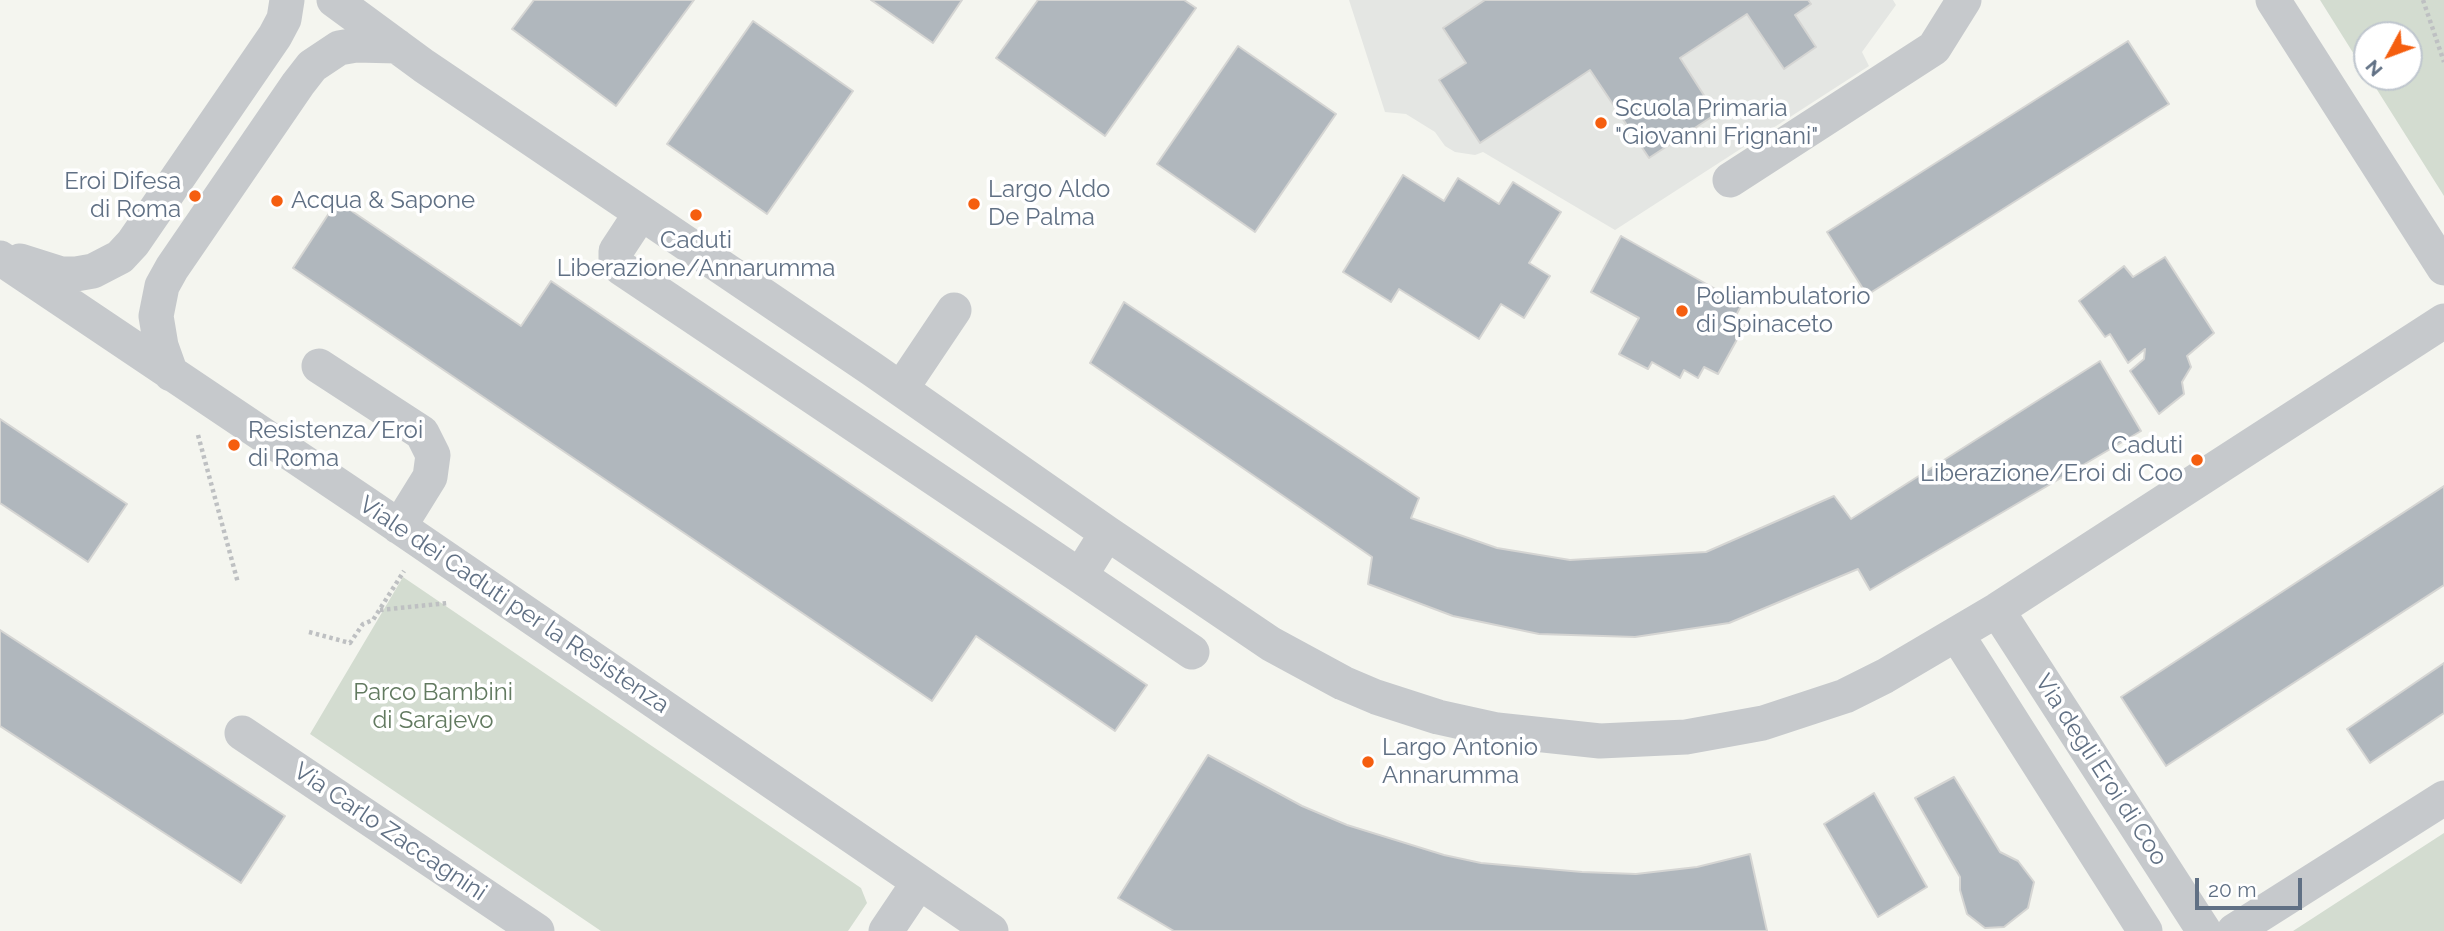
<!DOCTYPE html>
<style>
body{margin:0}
#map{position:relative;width:2444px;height:931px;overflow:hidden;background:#f4f5ef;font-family:Raleway,sans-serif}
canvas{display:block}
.north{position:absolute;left:2353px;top:21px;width:70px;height:70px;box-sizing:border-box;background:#fff;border:2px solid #bfc6ce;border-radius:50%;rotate:229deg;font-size:19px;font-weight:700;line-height:28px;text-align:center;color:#607084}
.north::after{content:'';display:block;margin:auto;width:24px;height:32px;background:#f55e0f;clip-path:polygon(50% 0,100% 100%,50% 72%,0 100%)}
.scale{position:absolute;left:2195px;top:878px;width:107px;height:32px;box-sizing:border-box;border:4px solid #607084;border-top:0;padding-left:9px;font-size:21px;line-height:24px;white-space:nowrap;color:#607084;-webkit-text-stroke:5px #fff;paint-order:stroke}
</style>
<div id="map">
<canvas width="2444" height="931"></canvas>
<div class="north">N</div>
<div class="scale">20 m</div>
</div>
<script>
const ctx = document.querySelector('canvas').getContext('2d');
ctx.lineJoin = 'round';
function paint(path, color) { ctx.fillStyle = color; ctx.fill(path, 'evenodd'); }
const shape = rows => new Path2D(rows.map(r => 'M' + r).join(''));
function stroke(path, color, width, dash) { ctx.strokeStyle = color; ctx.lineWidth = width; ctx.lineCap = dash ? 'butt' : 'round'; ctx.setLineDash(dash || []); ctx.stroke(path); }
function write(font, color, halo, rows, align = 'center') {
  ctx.font = font + ' Raleway,sans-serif'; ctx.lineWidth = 7; ctx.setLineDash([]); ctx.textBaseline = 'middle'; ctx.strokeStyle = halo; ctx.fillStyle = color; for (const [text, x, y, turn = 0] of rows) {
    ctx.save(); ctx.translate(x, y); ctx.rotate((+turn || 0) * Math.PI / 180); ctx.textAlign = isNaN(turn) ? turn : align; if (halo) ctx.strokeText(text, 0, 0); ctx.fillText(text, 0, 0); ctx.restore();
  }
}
const built = shape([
 [1349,0,1893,0,1896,5,1862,52,1869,66,1615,230,1483,152,1475,155,1455,152,1445,146,1435,132,1406,114,1385,112]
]);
const green = shape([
 [2320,0,2444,0,2444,196,2369,77,2409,77,2409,35,2367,35,2367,75],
 [403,577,861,888,867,903,848,931,601,931,310,734],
 [2444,833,2444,931,2293,931]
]);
const building = shape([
 [534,0,694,0,616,106,512,29,534,0],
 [871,0,962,0,933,43,871,0],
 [1038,0,1184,0,1196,8,1105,136,996,58,1038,0],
 [1485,0,1808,0,1811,4,1795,15,1816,47,1784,69,1747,14,1680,58,1716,114,1649,158,1590,70,1480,143,1439,80,1466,63,1443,28,1485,0],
 [753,21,853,91,767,214,667,144,753,21],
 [2128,41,2169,104,1867,295,1827,232,2128,41],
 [1238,46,1336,114,1255,232,1157,164,1238,46],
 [1403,175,1444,201,1458,178,1499,204,1513,182,1561,212,1529,263,1550,276,1524,318,1501,304,1479,339,1399,289,1391,302,1343,272,1403,175],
 [337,201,521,326,551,281,1147,685,1115,731,976,636,932,701,293,268,337,201],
 [1621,236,1742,304,1734,319,1745,325,1718,374,1704,367,1698,378,1684,370,1680,378,1652,362,1648,369,1619,354,1639,318,1591,292,1621,236],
 [2165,257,2214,333,2187,356,2191,367,2182,382,2184,394,2159,414,2130,371,2144,359,2145,349,2128,363,2110,334,2105,337,2079,301,2124,266,2133,277,2165,257],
 [1124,302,1419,498,1411,518,1497,548,1570,560,1706,552,1834,496,1851,519,2100,361,2141,431,1870,590,1858,569,1729,623,1635,637,1539,634,1453,616,1368,584,1372,557,1090,363,1124,302],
 [0,419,127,504,88,562,0,503,0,419],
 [2444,486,2444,585,2166,766,2121,697,2444,486],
 [0,630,285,816,241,883,0,726,0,630],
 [2444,663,2444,713,2370,763,2347,729,2444,663],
 [1208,755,1302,806,1347,825,1444,855,1481,863,1582,872,1636,874,1697,867,1750,854,1767,931,1174,931,1118,898,1208,755],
 [1954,777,2000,852,2018,861,2034,882,2028,908,2004,927,1985,928,1967,914,1960,890,1960,877,1915,798,1954,777],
 [1874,793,1927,887,1878,917,1824,824,1874,793]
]);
const path = shape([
 [2423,0,2444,62],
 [198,435,238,583],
 [380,610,448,603],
 [309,632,350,643,363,624,373,620,404,571]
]);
const minor = shape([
 [334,0,424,66,872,369,1107,533,1271,644,1343,683,1376,697,1438,717,1497,730,1600,741,1686,737,1763,723,1845,696,1885,676,1997,610,2444,321],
 [2273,0,2444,268],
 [1730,180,1934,48,1964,0],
 [641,213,616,251,616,260,621,268,1080,576,1107,533],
 [0,258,369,506,991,931],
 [20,261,61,274,76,274,93,271,120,257,133,243,275,36,284,19,287,0],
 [319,366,422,433,433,455,430,477,399,527],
 [171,374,161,346,156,316,162,286,172,268,298,84,312,66,339,48,356,45,397,46],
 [901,389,954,310],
 [1080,576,1192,652],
 [1997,610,2204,931],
 [1957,635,2145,931],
 [242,733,537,931],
 [886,931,919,882],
 [2234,931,2444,798]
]);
const markers = [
 [1601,123,7,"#f55e0f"],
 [195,196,7,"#f55e0f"],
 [277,201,7,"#f55e0f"],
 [974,204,7,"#f55e0f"],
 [696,215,7,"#f55e0f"],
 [1682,311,7,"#f55e0f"],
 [234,445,7,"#f55e0f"],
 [2197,460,7,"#f55e0f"],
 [1368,762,7,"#f55e0f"]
];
const poiNames = [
 ["Scuola Primaria",1615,109],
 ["\"Giovanni Frignani\"",1615,137],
 ["Eroi Difesa",181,182,"right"],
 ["di Roma",181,210,"right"],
 ["Largo Aldo",988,190],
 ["De Palma",988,218],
 ["Acqua & Sapone",291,201],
 ["Caduti",696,241,"center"],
 ["Liberazione/Annarumma",696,269,"center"],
 ["Poliambulatorio",1696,297],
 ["di Spinaceto",1696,325],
 ["Resistenza/Eroi",248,431],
 ["di Roma",248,459],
 ["Caduti",2183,446,"right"],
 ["Liberazione/Eroi di Coo",2183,474,"right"],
 ["Largo Antonio",1382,748],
 ["Annarumma",1382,776]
];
const streetNames = [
 ["Viale dei Caduti per la Resistenza",514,605,34],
 ["Via degli Eroi di Coo",2101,770,57],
 ["Via Carlo Zaccagnini",390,832,34]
];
const parkNames = [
 ["Parco Bambini",433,693],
 ["di Sarajevo",433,721]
];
paint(built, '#e4e6e3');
paint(green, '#d3dcd0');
paint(building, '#b0b7bd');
stroke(building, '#d5d5d3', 2);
stroke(path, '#bec0c2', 4.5, [3.5, 3.5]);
stroke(minor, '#c6c9cc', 35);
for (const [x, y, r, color] of markers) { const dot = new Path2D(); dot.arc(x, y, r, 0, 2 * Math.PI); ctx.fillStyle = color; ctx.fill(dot); stroke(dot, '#fff', 2.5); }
write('24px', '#607084', '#fff', poiNames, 'left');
write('24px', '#607084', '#fff', streetNames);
write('24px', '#627a60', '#fff', parkNames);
</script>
